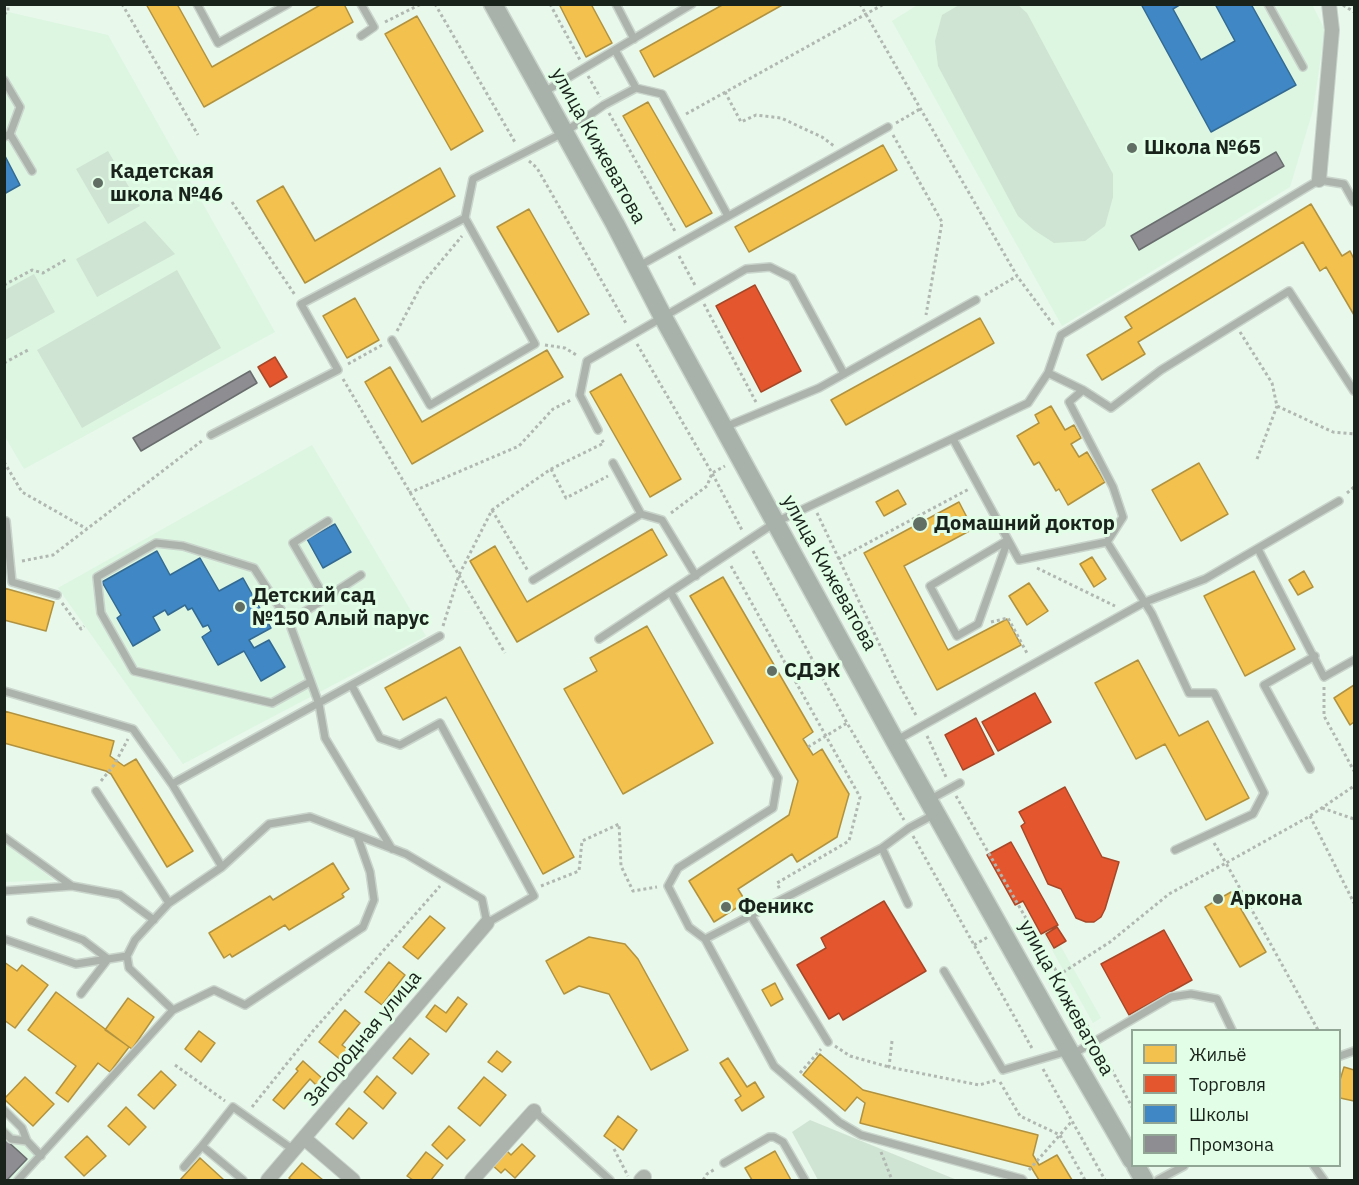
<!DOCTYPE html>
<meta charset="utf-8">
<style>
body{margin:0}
#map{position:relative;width:1359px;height:1185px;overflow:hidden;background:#e8f8eb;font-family:"IBM Plex Sans",sans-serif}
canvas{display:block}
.frame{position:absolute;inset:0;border:6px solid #19231b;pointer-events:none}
.legend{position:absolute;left:1131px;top:1029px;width:210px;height:138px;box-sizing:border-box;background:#e2fee7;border:2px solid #92a695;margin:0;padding:8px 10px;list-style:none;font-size:18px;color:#19231b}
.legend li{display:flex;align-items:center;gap:12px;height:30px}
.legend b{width:30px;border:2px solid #92a695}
</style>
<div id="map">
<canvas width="1359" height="1185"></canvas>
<div class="frame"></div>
<ul class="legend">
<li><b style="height:16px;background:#f2c14e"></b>Жильё</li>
<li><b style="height:16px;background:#e4572e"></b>Торговля</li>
<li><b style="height:16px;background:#3f88c5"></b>Школы</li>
<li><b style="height:16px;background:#8d8d92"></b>Промзона</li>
</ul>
</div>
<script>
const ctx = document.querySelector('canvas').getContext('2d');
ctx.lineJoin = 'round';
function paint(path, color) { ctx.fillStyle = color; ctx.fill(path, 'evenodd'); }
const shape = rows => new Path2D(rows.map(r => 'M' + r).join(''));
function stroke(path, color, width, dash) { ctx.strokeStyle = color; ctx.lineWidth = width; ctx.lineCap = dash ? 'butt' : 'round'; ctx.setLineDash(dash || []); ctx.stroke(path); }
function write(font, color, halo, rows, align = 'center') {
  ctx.font = font + ' "IBM Plex Sans",sans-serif'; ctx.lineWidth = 6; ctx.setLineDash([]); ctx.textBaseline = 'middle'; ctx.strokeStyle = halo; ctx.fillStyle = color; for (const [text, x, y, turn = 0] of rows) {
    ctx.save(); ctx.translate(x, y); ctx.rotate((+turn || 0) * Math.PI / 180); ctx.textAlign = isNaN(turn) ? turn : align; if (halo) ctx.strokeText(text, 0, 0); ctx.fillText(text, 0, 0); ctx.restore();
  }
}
const built = shape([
 [919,4,1312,4,1325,30,1313,110,1290,187,1062,326,892,21],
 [4,11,108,35,275,332,24,469,4,435],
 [312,445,426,636,183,764,58,588],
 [4,843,5,843,54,880,5,882],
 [1041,911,1101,1018,1093,1023,1033,916],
 [4,1124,41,1156,18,1180,5,1180]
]);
const green = shape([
 [959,5,1018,5,1027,13,1113,174,1113,197,1105,226,1085,241,1054,243,1034,230,1018,216,938,66,935,41,942,15],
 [108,151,140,206,108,224,76,169],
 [145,221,175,254,97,297,76,259],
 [177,270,221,348,82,428,37,350],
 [34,274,55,312,5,340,5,290],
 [810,1120,957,1180,818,1180,792,1132]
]);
const homes = shape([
 [146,4,177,4,212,67,322,4,344,4,353,22,204,107,146,4],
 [559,4,591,4,612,43,586,57,559,4],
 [724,4,784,4,654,77,640,51,724,4],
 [417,16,483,131,451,150,385,34,417,16],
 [648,102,712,213,686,227,623,116,648,102],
 [883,145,897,170,749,252,735,227,883,145],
 [440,168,455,196,305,283,257,201,283,186,315,241,440,168],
 [1311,204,1342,256,1350,251,1354,259,1354,315,1326,267,1320,271,1303,242,1138,342,1145,354,1102,380,1087,355,1132,328,1125,317,1311,204],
 [529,209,589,314,558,332,497,227,529,209],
 [355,298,379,340,347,358,323,316,355,298],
 [980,318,994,343,846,425,831,400,980,318],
 [547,350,563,377,412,464,365,382,390,367,422,422,547,350],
 [621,374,681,479,650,497,590,392,621,374],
 [1051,406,1065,430,1074,425,1081,438,1071,444,1079,457,1087,452,1105,482,1068,505,1059,489,1056,491,1039,462,1034,465,1017,436,1039,423,1035,415,1051,406],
 [1199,463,1228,514,1181,541,1152,490,1199,463],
 [898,490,906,504,884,516,876,502,898,490],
 [959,502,973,529,904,566,948,650,1007,619,1021,645,937,690,864,553,959,502],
 [652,529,667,555,517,642,470,561,495,546,527,602,652,529],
 [1092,557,1106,579,1094,587,1080,564,1092,557],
 [1254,571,1295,649,1245,676,1204,596,1254,571],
 [1304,571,1313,587,1298,595,1289,580,1304,571],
 [723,577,813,732,803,739,813,755,822,749,849,794,837,837,797,862,792,854,738,889,746,902,714,922,689,881,789,815,798,781,690,596,723,577],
 [1029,583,1048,611,1027,625,1009,596,1029,583],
 [4,588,54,602,46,631,4,620,4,588],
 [647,626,713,743,623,794,564,689,597,671,590,658,647,626],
 [460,647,574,857,543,874,446,697,403,720,385,688,460,647],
 [1138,660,1179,736,1208,721,1249,798,1206,820,1165,744,1136,759,1095,683,1138,660],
 [1354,685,1354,722,1350,725,1334,698,1354,685],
 [4,711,114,741,110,756,124,766,136,759,193,851,167,867,111,774,106,771,4,743,4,711],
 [333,863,349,889,342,894,344,897,289,930,285,925,232,957,230,954,224,958,209,933,270,896,273,900,333,863],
 [1231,892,1266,952,1240,967,1205,907,1231,892],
 [430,916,445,928,418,959,403,947,430,916],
 [589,937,625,944,638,959,688,1050,651,1070,609,994,579,986,564,994,546,961,589,937],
 [4,962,17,971,22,965,48,985,15,1028,4,1020,4,962],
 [389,962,405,975,382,1005,365,992,389,962],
 [775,983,783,999,771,1006,762,990,775,983],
 [56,992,129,1047,110,1072,98,1063,68,1102,56,1093,76,1066,28,1030,56,992],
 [458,997,467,1004,446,1032,426,1017,435,1005,446,1013,458,997],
 [128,998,154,1017,132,1049,105,1030,128,998],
 [345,1010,360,1023,342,1045,350,1051,342,1061,319,1042,345,1010],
 [199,1031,215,1043,201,1062,185,1049,199,1031],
 [410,1038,429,1054,412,1074,393,1058,410,1038],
 [497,1051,511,1062,502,1072,488,1062,497,1051],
 [820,1054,863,1090,1038,1135,1033,1155,1039,1165,1057,1155,1072,1180,1039,1180,1031,1167,860,1123,865,1103,857,1097,845,1111,803,1075,820,1054],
 [728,1058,747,1087,755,1082,764,1097,742,1111,735,1100,741,1096,720,1063,728,1058],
 [303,1061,324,1080,318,1087,310,1079,284,1109,273,1100,298,1071,296,1069,303,1061],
 [1344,1067,1354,1070,1354,1101,1340,1098,1340,1080,1344,1067],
 [161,1071,176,1085,154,1109,138,1095,161,1071],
 [377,1076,396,1093,383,1109,364,1092,377,1076],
 [25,1077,54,1104,33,1126,4,1099,25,1077],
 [484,1077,506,1095,480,1126,458,1108,484,1077],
 [126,1107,146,1127,129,1145,108,1126,126,1107],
 [349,1108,367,1123,353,1139,336,1124,349,1108],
 [618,1116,637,1130,623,1150,604,1136,618,1116],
 [449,1126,465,1140,447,1159,432,1145,449,1126],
 [87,1136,106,1156,84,1176,65,1157,87,1136],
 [522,1144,535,1156,515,1178,505,1169,501,1173,491,1164,505,1149,511,1155,522,1144],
 [775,1151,791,1180,752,1180,745,1168,775,1151],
 [426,1152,443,1165,431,1180,413,1180,407,1176,426,1152],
 [200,1158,224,1180,180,1180,200,1158],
 [302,1163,323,1180,291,1180,289,1178,302,1163]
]);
const shops = shape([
 [755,285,801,371,761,392,716,306,755,285],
 [275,357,287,377,270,387,258,367,275,357],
 [1035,693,1051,722,998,751,982,722,1035,693],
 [976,718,994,754,963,770,945,735,976,718],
 [1065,787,1102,857,1119,862,1105,909,1101,917,1094,922,1086,922,1076,918,1061,889,1048,884,1021,826,1025,823,1019,812,1065,787],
 [1011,842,1058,925,1041,934,1023,901,1015,905,987,855,1011,842],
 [884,901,926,971,843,1020,839,1013,829,1019,797,965,826,948,821,938,884,901],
 [1057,927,1066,941,1054,948,1046,934,1057,927],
 [1164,930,1192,980,1129,1015,1101,964,1164,930]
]);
const schools = shape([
 [1141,4,1181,4,1173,9,1201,60,1235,41,1215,4,1251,4,1296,85,1211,132,1141,4],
 [5,156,20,185,4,194,4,156,5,156],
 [335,524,351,552,323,568,307,539,335,524],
 [157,551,170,575,200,558,219,591,243,578,271,628,249,640,254,648,269,640,285,667,261,681,244,651,218,665,202,637,211,631,208,625,203,627,192,608,188,610,185,605,168,615,165,610,153,617,160,630,133,646,117,618,121,615,102,582,157,551]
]);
const industry = shape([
 [1276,152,1284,166,1139,250,1131,236,1276,152],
 [250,371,257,383,141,451,133,438,250,371],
 [4,1138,27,1159,7,1180,4,1180,4,1138]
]);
const path = shape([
 [122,4,198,135],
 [435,4,516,144],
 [550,4,580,60],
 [860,4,1017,276,1055,327],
 [1343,5,1354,12],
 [4,14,8,12,8,4],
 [385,22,421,4],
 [588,76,600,97],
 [725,92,741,122,756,115,781,118,822,137,834,146],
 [609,113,676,233],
 [686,114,884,4],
 [896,123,920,109],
 [893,135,942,222,926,315],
 [529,161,537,168,627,325],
 [232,202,295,295],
 [679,256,696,287],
 [4,285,32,270,43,273,67,259],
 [985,295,1017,276],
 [704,304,757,404],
 [397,331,422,284,462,236],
 [1240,332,1272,383,1277,406,1333,432,1354,434],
 [637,344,712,473,743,532],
 [545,345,565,348,578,356],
 [4,363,28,350],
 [348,364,382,345],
 [343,379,505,653],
 [1257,459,1277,406],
 [4,462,22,492,87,529],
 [551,469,566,498,608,476],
 [409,493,519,446,553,409,571,400],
 [1347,493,1354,487],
 [492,510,528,571],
 [671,513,707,486,712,473,725,466],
 [817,513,896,679,917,717],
 [753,551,847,723,904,820],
 [838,559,969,489],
 [22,561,53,555,203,440],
 [731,566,860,797,849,841,777,883,780,890],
 [1037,568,1115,606],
 [62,603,81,629,84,626],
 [991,622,1008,618,1028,655],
 [443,626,459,575,492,510,551,469,604,443,602,440],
 [1324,687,1324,716,1354,771],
 [927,736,947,779],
 [808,747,847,723],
 [101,781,114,765,128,739],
 [956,796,1091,1032],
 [1322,808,1354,819],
 [1310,816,1354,903],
 [913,836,1033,1050],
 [1214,843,1226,863,1310,816,1354,786],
 [541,886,579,871,582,841,619,824,621,866,633,891,657,887],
 [974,945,988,937],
 [1048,982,1110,942,1169,894,1226,863,1318,1030],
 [892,1041,889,1067,979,1085,997,1080],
 [835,1046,850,1056,889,1067],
 [1100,1048,1132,1107],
 [175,1065,225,1101],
 [1043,1069,1105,1180],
 [800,1073,821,1049],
 [1000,1082,1020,1116,1060,1135,1085,1180],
 [252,1107,313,1031,440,886],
 [614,1149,628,1176],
 [881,1152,892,1180],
 [1029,1170,1072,1121],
 [703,1180,707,1174,715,1169]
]);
const service = shape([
 [197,4,218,43,288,4],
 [616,4,634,39],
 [1268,4,1303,67],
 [361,36,374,27,361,4],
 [615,50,636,88],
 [4,80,20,107,10,134,4,137],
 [544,92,692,4],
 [10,134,32,171],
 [639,266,888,127],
 [392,340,430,405,535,344,465,218,473,179,565,132,604,105,636,88,662,94,728,216],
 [1048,373,1083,390,1111,408,1161,370,1289,291,1354,391],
 [1083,390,1069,402,1113,487,1123,517,1107,542],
 [725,427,819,388,976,300],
 [598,430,580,395,587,361,746,269,770,267,792,278,844,374],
 [211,435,338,370,301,304,465,218],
 [953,439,1019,560,1107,542,1152,614,1189,693,1214,693,1264,793,1253,814,1175,850],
 [613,463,641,514,662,520,696,576],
 [6,521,12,582,57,595],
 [1008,540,978,624,957,636,930,586,1008,540],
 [1258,549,1324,677,1354,660],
 [533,580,641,514],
 [671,593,778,778,773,808,678,868,668,886,689,927,705,939,882,848],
 [325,598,293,543,328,521],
 [289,622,361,575],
 [599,639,776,522,1028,403,1048,373,1061,335,1319,180,1344,184,1354,202],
 [310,682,272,703,134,671,101,613,97,577,156,543,183,546,254,568,289,622,319,704,325,738,392,849],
 [4,691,133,729,172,784,222,867],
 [895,741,1145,602,1205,579,1339,501],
 [1310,769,1264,685,1315,656],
 [172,784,440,636],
 [96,791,169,903],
 [929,800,960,783],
 [4,837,72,886],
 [4,891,72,886,120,895,154,920],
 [908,904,882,848,909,828,935,814],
 [751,916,828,1042],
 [31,921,83,940,108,959,127,956],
 [4,939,76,964,108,959,81,994],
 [705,939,774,1066,839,1122,861,1135,1022,1179,1023,1180],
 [944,971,1003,1070,1068,1051],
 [173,1010,214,990,245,1005,363,927,374,900,370,872,357,835],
 [1073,1054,1171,997,1191,994,1217,999,1232,1030],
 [1340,1056,1354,1051],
 [4,1110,22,1128,27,1141,11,1139,4,1132],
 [534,1111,610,1180],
 [27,1141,41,1156],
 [724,1163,769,1137,774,1137,783,1142,805,1180],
 [1314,1166,1324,1180],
 [184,1167,202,1146],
 [18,1180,173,1010,129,968,127,956,135,940,169,903,222,867,269,824,310,817,406,854,482,899,487,923,534,896,440,723,400,745,380,738,352,686],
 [243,1180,202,1146,233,1107,295,1151],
 [1158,1180,1184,1166]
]);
const minor = shape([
 [1319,180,1332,30,1329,4],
 [305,1139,353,1180],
 [268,1180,487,923],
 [472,1180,534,1111],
 [641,1180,644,1177]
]);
const secondary = shape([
 [493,4,615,224,663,317,895,741,1069,1051,1132,1160],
 [1136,1166,1144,1180]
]);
const markers = [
 [1132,148,6,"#616e64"],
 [98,183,6,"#616e64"],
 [920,524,8,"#616e64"],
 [240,607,6,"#616e64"],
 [772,671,6,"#616e64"],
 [1218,899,6,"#616e64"],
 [726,907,6,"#616e64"]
];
const streetNames = [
 ["улица Кижеватова",598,146,61],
 ["улица Кижеватова",829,573,61],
 ["улица Кижеватова",1066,998,61],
 ["Загородная улица",363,1039,-50]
];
const poiNames = [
 ["Школа №65",1144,148],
 ["Кадетская",110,172],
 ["школа №46",110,195],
 ["Домашний доктор",934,524],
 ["Детский сад",252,596],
 ["№150 Алый парус",252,619],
 ["СДЭК",784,671],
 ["Аркона",1230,899],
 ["Феникс",738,907]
];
paint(built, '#dcf6e1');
paint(green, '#d0e4d4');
paint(homes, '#f2c14e');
stroke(homes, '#b1923f', 1.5);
paint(shops, '#e4572e');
stroke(shops, '#a74728', 1.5);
paint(schools, '#3f88c5');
stroke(schools, '#346a92', 1.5);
paint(industry, '#8d8d92');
stroke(industry, '#6a6d6e', 1.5);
stroke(service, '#c9d4cb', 10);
stroke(minor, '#c9d4cb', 16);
stroke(secondary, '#c9d4cb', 21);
stroke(path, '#b1b8b1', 3, [3, 3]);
stroke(service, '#acb2ac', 7);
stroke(minor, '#acb2ac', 14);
stroke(secondary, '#a8b2aa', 18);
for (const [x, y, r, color] of markers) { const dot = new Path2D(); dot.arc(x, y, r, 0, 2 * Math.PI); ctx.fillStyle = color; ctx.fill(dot); stroke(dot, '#e2fee7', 2); }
write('20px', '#19231b', '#e2fee7', streetNames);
write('bold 20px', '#19231b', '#e2fee7', poiNames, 'left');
</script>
